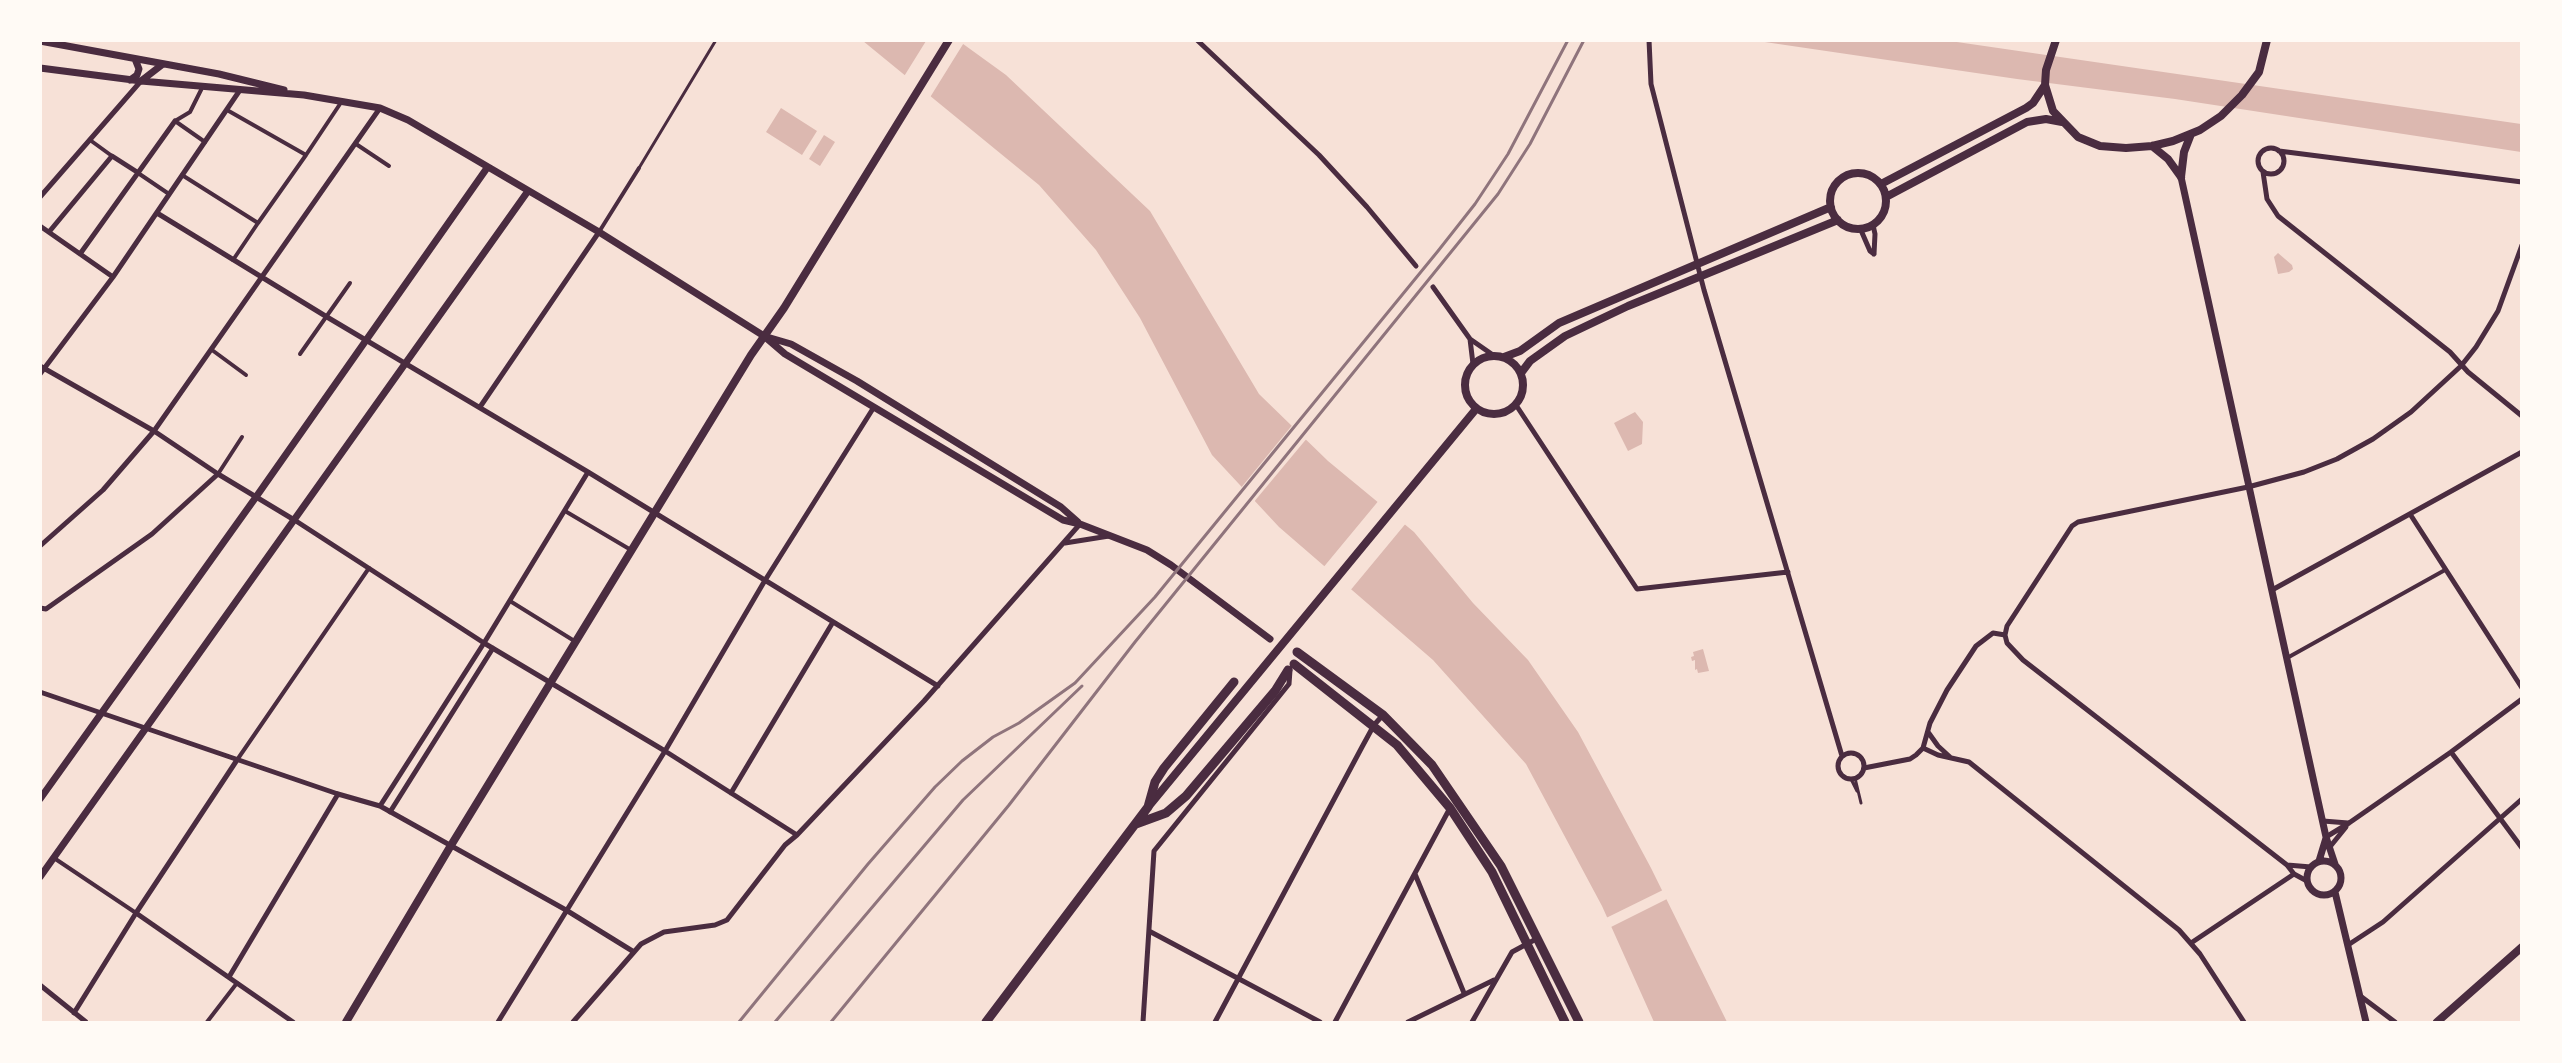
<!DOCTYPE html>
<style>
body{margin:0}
#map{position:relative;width:2562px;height:1063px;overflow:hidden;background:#f7e1d7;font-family:"Exo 2",sans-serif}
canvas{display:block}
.frame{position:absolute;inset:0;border:42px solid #fffaf5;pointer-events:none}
</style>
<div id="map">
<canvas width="2562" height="1063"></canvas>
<div class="frame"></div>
</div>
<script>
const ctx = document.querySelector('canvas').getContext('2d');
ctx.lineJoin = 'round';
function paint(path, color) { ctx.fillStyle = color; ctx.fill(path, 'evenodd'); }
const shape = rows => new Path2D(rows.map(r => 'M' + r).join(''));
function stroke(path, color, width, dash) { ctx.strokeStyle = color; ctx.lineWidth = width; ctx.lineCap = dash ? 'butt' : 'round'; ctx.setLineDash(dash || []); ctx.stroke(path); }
const water = shape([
 [863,41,959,41,1006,75,1150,211,1259,394,1328,461,1414,532,1473,603,1528,660,1578,732,1651,868,1727,1022,1654,1022,1602,906,1526,764,1433,660,1279,527,1212,455,1140,318,1096,250,1039,185],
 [1758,41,1950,41,2521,124,2521,152,2175,99,2017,79],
 [781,108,817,131,802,155,766,132],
 [824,135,835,142,820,166,809,159],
 [2278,253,2292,265,2293,269,2289,272,2278,274,2274,257],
 [1635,412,1643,422,1642,444,1628,451,1614,423],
 [1703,649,1709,671,1698,673,1697,669,1695,670,1695,660,1692,661,1691,657,1694,656,1693,652]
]);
const pier = shape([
 [926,41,965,41,929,99,903,78],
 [1294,423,1308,437,1253,503,1240,489],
 [1380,499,1407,522,1349,592,1322,569],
 [1665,889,1669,898,1609,928,1604,919]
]);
const service = shape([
 [639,168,716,40],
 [1855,778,1861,803],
 [1851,779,1857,791]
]);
const pedestrian = shape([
 [203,86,190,112,175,121,205,142],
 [90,140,112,156],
 [356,144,389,166],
 [306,155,342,101],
 [138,173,169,194],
 [182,175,258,223,306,155,227,110],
 [599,232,639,168],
 [233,260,258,223],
 [212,350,246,375],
 [300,354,350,283],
 [218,474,242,437],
 [565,511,631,550],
 [510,601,576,642],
 [2287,658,2445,570],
 [237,760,369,568],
 [54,858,136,913],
 [207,1022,237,983]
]);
const minor = shape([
 [1197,40,1319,155,1367,207,1416,266],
 [1649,40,1651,84,1704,290,1842,756],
 '2258 161a13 13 0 1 1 26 0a13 13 0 1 1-26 0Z',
 [2279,151,2522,182],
 [2263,172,2267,199,2278,216,2450,352,2468,372,2522,416],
 [40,197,141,81],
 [157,213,327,317,588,472,938,686],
 [1873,225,1875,234,1874,254],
 [40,226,113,277],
 [1860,228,1870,251,1874,254],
 [49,232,112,156,137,172],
 [80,254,175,121],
 [1433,287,1470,339,1493,355],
 [1470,339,1473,364],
 [40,366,154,431,218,474,296,521,484,643,665,751,797,835],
 [40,374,113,277,240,90],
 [1516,405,1637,589,1788,572],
 [480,407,599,232],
 [2410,514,2522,688],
 [1065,543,1109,536],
 [40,546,103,490,154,431,380,108],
 [2272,590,2522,452],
 [40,608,46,609,152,534,218,474],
 [40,692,338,794,380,806,566,910,634,952],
 [1928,732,1938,746,1950,757],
 [1923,748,1938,755,1969,762,2179,930,2200,954,2244,1022],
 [2451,752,2522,848],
 '1838 766a13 13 0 1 1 26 0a13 13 0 1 1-26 0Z',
 [1864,768,1910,759,1916,755,1923,748,1930,723,1947,690,1976,646,1993,633,2005,635],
 [731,793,833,622],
 [380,806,484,643,588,472],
 [390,812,493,648],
 [2323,821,2348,823],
 [2326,837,2349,823,2451,752,2522,699],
 [2329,848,2346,827],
 [2287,865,2311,867],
 [1415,874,1464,993],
 [2307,881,2294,874,2287,865,2023,660,2007,643,2005,635,2007,626,2072,526,2078,522,2248,487,2304,472,2337,459,2373,439,2411,412,2461,366,2476,347,2498,311,2522,245],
 [136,913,293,1022],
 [1149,931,1320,1022],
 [2191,943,2294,874],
 [2348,945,2383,922,2522,799],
 [229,977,338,794],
 [40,985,86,1022],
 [2359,995,2395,1022],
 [74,1013,136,913,237,760],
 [498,1022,665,751,764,582,874,407],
 [573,1022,641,944,664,932,715,925,727,920,785,845,797,835,924,701,1080,524],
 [1143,1022,1154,851,1289,684,1290,670],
 [1215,1022,1362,747,1374,725,1383,715],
 [1335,1022,1450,808],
 [1408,1022,1494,980],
 [1472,1022,1512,952,1538,938]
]);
const tertiary = shape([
 [40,41,219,74,284,90],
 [40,68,141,81,304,95,380,108,408,120,599,232,764,336,785,354,1063,520,1080,524,1147,550,1171,565,1270,639],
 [130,80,137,75,139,69,135,59],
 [141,81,163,64],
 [2181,177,2326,837,2335,864],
 [767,337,791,344,857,381,1061,507,1078,522],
 [40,799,256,497,487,168],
 '2307 878a17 17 0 1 1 34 0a17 17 0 1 1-34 0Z',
 [2319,861,2326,838],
 [40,877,528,191],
 [2335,892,2366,1022]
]);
const secondary = shape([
 [2056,40,2046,70,2045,85,2053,111,2078,137,2100,146,2126,148,2152,146,2173,141,2200,130,2221,116,2242,95,2259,72,2267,40],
 [2152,146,2168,159,2181,177],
 '1830 201a28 28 0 1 1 56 0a28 28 0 1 1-56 0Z',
 [2181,177,2184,152,2191,134],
 [1881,184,2026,108,2033,103,2045,85],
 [1886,197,2027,122,2046,119,2062,122],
 '1465 385a29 29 0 1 1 58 0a29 29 0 1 1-58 0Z',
 [1504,357,1520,351,1559,323,1831,207],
 [1521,373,1530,361,1565,336,1628,306,1838,220],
 [1149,806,1476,409],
 [346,1022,450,847,751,355,784,308,949,40],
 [2437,1022,2522,947]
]);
const primary = shape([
 [1297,652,1383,715,1432,765,1501,866,1579,1022],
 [1294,664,1397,745,1450,808,1492,872,1565,1022],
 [1136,824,1166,813,1186,796,1275,691,1288,670],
 [986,1022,1148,807,1155,782,1164,768,1234,682]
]);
const rail = shape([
 [739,1022,868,864,935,787,962,761,993,737,1019,723,1075,683,1155,597,1438,251,1475,204,1508,154,1568,40],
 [775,1022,963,800,1082,686],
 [831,1022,1009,805,1135,642,1498,194,1530,144,1584,40]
]);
paint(water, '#dcb8b0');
paint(pier, '#f7e1d7');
stroke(service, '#4a2c40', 3);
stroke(pedestrian, '#4a2c40', 4);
stroke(minor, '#4a2c40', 5);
stroke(tertiary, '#4a2c40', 7);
stroke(secondary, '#4a2c40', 8);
stroke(primary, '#4a2c40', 9);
stroke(rail, '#8f747c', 3);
</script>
